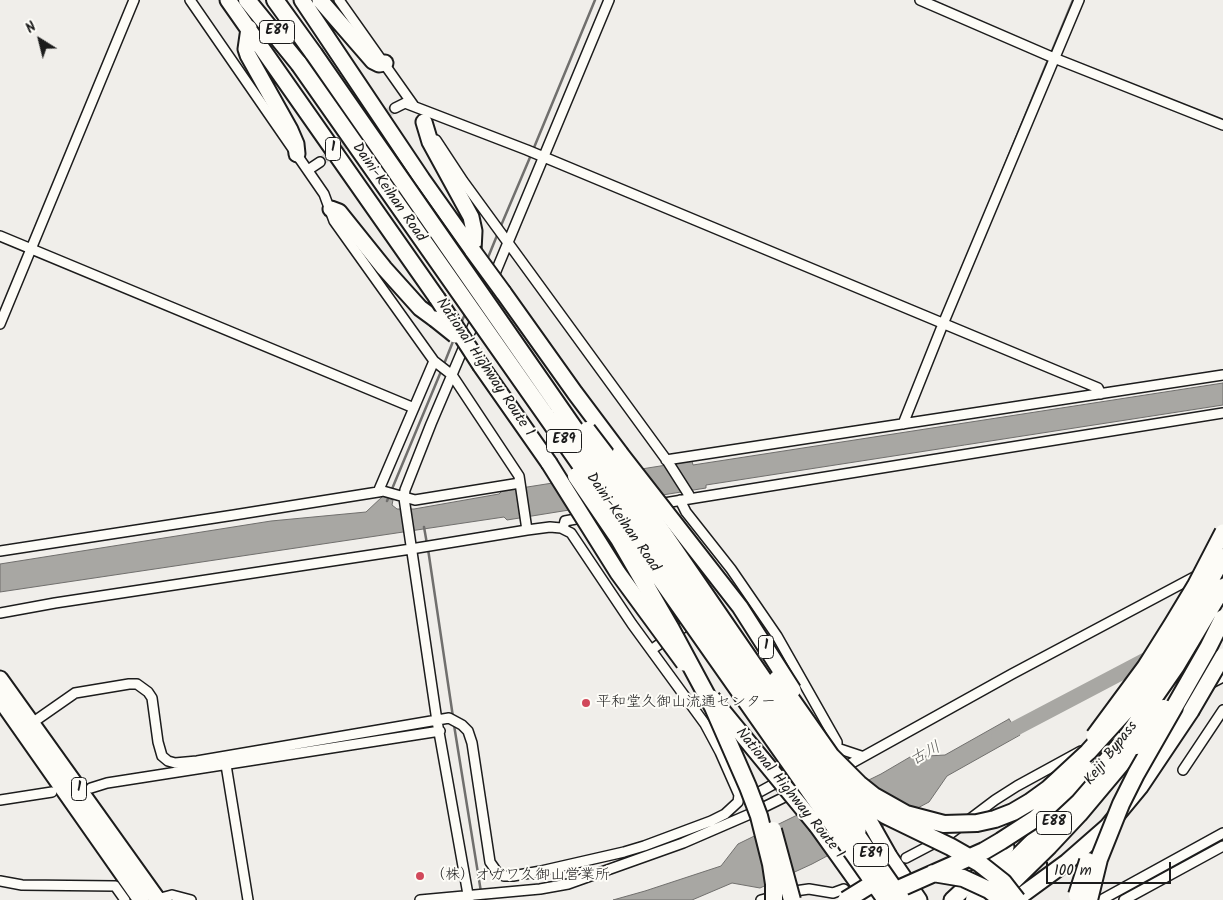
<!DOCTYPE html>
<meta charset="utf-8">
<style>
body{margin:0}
#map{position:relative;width:1223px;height:900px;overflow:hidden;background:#f0eeea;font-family:Kalam,sans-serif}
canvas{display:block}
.north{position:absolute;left:15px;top:15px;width:50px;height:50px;-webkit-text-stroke:4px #fdfcf7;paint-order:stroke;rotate:324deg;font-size:14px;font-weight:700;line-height:20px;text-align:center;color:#1c1c1c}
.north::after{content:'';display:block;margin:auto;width:18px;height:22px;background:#1c1c1c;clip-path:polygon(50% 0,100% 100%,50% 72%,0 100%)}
.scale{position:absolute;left:1046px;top:862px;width:125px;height:22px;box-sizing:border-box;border:2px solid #1c1c1c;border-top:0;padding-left:6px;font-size:15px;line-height:18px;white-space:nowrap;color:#1c1c1c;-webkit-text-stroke:4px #fdfcf7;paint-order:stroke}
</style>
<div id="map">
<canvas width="1223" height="900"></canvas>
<div class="north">N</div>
<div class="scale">100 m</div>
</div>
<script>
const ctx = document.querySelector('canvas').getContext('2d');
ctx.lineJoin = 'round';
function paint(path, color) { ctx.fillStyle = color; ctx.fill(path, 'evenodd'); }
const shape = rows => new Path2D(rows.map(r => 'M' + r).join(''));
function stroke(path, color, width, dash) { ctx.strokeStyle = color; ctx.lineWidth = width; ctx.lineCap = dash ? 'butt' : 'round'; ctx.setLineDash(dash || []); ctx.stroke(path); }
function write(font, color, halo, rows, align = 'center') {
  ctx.font = font + ' Kalam,"Klee One",sans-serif'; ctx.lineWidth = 4; ctx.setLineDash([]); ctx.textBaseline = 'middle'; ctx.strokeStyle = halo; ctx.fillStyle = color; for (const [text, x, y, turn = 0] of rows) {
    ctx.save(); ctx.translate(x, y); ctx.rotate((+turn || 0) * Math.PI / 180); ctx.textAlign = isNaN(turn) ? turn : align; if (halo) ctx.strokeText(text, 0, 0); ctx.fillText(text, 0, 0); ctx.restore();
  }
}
const water = shape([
 [1223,383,1223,405,706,485,706,488,507,520,504,517,0,592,0,564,271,521,366,512,383,496,393,500,392,505,397,509,414,509,499,494,502,491,692,461,693,465,1223,383],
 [1009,719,1020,735,947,776,929,802,812,864,760,888,732,883,692,900,613,900,645,891,721,866,738,844,881,774,910,757,945,755,1009,719]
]);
const stream = shape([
 [1052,51,1073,0],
 [533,150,595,0],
 [1000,177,1048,60],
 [500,228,531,155],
 [487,260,498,233],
 [461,323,466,312],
 [444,364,454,339],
 [387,501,442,369],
 [424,527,427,544],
 [428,549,453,717],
 [454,725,481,892],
 [1110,900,1223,841]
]);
const river = shape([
 [999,737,1155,655]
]);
const minorTunnel = shape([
 [364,130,395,108],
 [320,162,354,138]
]);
const minor = shape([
 [190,0,324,194,334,221,434,361,452,375,519,476,527,530],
 [339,0,414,106],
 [920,0,1054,58,1223,125],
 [395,108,405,103,527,150,1098,388,1101,394],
 [436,140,463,181,668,462,689,495,689,499],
 [308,170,320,162],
 [0,236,414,408],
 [484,300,609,0],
 [0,324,134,0],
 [903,424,943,324,1079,0],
 [666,460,1223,375],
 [378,492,434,361],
 [680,500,686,512,731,569,777,636,837,742,837,748,827,755],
 [658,504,1223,413],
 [563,529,565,521,603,514],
 [0,551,234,515,378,492,383,491,415,500,520,483],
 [0,613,55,603,411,549,527,530,550,527,561,528,571,533,632,624,705,724,720,752,739,795,752,796,798,771],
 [651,650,694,620],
 [1181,699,1223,677],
 [32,723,75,693,129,684,137,684,148,692,152,698,158,742,162,756,168,761,175,763,197,761,449,718,462,725,468,731,472,743,490,862,497,872,504,876,513,876,541,871,624,852,644,846,711,821,725,814,738,802,739,795],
 [1106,738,1132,725],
 [837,748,861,756],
 [226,765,248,900],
 [841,769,1012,674,1198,575],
 [1183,770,1223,710],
 [91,788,107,783,440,731],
 [0,800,52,792],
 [906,858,946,837,995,800,1017,786,1081,751],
 [0,881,22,885,115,886],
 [115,886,125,900],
 [788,892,809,889,833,893,844,889],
 [157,899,172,895,191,900],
 [1103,899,1223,833],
 [420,900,540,889,568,884,683,843,750,814,809,785],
 [469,900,437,721,404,498,405,490,431,424,477,316],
 [761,900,776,896],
 [1124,900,1223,846]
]);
const trunk = shape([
 [228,0,437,298],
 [302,0,422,179,473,251],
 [320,0,373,61,379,64,385,63],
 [249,28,246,49,248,55,290,130,296,144,297,154],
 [424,122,430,142,471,217,474,231,473,251],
 [331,209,339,212,384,268,420,308,435,319],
 [503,292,575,393,620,453],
 [481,366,549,463],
 [0,679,158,900],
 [0,699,141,900],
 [817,826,870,900],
 [889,856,919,900],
 [952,900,991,864,1006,847],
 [1015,900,1067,862,1107,827,1140,787,1191,711]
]);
const motorway = shape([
 [247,0,299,64],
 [275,0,314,54],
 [997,897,1049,846,1079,814,1136,746],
 [974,900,1068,807,1126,738]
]);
const trunkBridge = shape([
 [473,251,503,292],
 [437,298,481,366],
 [435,319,455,335],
 [620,453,740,607,793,690],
 [549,463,618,573,684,663],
 [712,698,817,826],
 [1191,711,1223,656],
 [1094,736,1145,667,1172,624,1195,586,1223,532],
 [839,782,858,831],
 [854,794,889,856]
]);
const motorwayBridge = shape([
 [314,54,902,900],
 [299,64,886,900],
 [587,430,641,501,803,737,838,781,859,799,885,815,951,847,979,863,1003,882,1017,900],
 [576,476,619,539,671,629,713,707,748,787,759,816,771,864,774,884,774,900],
 [777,679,831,756,859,784,874,796,906,814,944,824,977,823,995,819,1013,812,1030,802,1048,789,1088,752,1138,697],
 [1133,704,1183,630,1223,557],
 [1126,738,1176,666,1223,587],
 [1136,746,1164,708],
 [773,830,792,900],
 [933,873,963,878,989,890,1002,900],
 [887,894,984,851,1001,841,1035,819,1066,790,1085,768],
 [1077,895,1088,861],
 [846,900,867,887,884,879],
 [1089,900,1099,859,1121,804,1136,774,1208,648,1223,618]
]);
const markers = [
 [586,703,5,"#d1495b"],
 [420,876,5,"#d1495b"]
];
const shields = [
 [277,32,35],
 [333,149,15],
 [564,441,35],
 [766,647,15],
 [79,789,15],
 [1054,823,35],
 [871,855,35]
];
const shieldNames = [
 ["E89",277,32],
 ["1",333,149],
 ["E89",564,441],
 ["1",766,647],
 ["1",79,789],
 ["E88",1054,823],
 ["E89",871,855]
];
const streetNames = [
 ["Daini-Keihan Road",388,193,55],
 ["National Highway Route 1",484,368,56],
 ["Daini-Keihan Road",622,523,55],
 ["Keiji Bypass",1112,754,-52],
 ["National Highway Route 1",789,794,51]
];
const poiNames = [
 ["平和堂久御山流通センター",596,703],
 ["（株）オガワ久御山営業所",430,876]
];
const waterNames = [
 ["古川",926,755,-28]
];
paint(water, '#a8a7a3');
stroke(water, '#706f6d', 1);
stroke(stream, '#706f6d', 2.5);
stroke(river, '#a8a7a3', 15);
stroke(minorTunnel, '#d0cecb', 9, [9, 4.5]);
stroke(minor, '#1c1c1c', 12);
stroke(trunk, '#1c1c1c', 19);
stroke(motorway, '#1c1c1c', 20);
stroke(minor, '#fdfcf7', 9);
stroke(trunk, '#fdfcf7', 15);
stroke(motorway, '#fdfcf7', 16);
stroke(trunkBridge, '#1c1c1c', 19, []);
stroke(motorwayBridge, '#1c1c1c', 20, []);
stroke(trunkBridge, '#fdfcf7', 15);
stroke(motorwayBridge, '#fdfcf7', 16);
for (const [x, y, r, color] of markers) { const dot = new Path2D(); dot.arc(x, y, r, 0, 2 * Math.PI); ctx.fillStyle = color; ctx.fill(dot); stroke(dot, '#fdfcf7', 2); }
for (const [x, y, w] of shields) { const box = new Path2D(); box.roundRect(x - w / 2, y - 11.5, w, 23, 4); ctx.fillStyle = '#fdfcf7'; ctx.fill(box); stroke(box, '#1c1c1c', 1); }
write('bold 14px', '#1c1c1c', null, shieldNames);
write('15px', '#1c1c1c', '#fdfcf7', streetNames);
write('15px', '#1c1c1c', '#fdfcf7', poiNames, 'left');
write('italic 16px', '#5b5b59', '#fdfcf7', waterNames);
</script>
